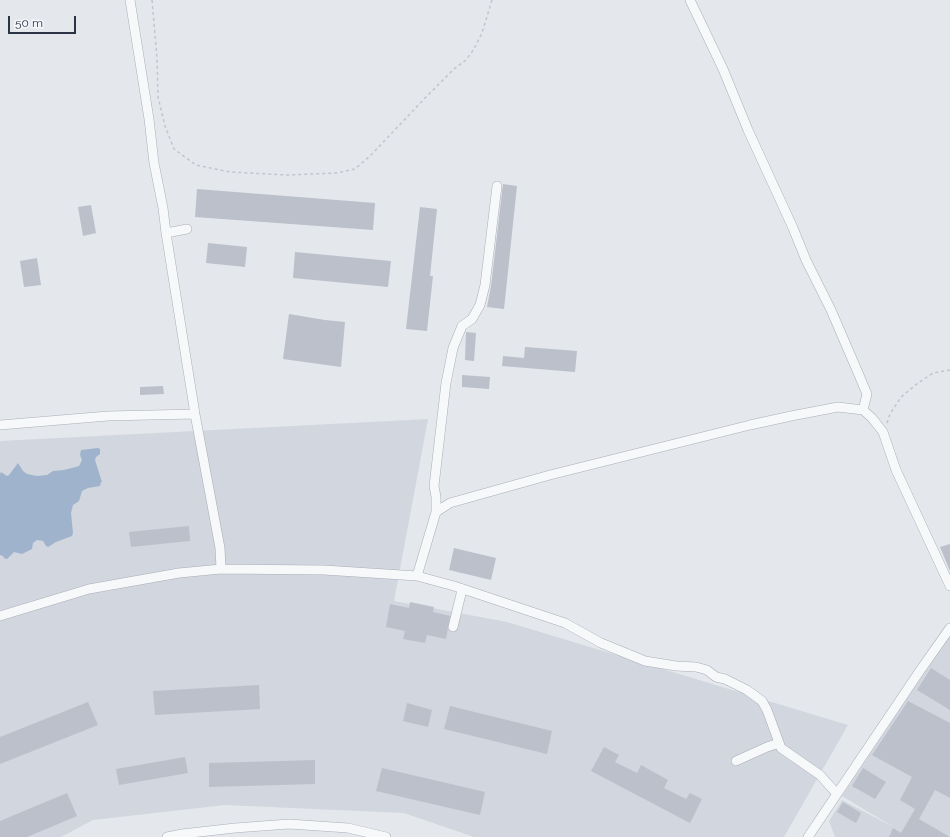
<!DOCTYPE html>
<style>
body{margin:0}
#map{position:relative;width:950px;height:837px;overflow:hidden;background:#e4e7ec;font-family:Raleway,sans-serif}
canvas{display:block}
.scale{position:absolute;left:8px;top:16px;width:68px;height:18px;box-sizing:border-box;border:2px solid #2b3445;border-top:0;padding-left:5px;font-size:12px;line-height:14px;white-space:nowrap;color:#2b3445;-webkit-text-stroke:3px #f4f6f9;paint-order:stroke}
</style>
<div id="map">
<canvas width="950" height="837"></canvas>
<div class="scale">50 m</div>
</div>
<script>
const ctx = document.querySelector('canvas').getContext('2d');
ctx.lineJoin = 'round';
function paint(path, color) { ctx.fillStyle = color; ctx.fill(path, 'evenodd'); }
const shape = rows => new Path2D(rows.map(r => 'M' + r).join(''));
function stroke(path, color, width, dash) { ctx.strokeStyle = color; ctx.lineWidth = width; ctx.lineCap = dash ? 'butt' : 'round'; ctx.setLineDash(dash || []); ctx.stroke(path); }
const built = shape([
 [428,419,394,601,507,622,848,725,784,837,474,837,404,813,225,805,93,820,61,837,0,837,0,441],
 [950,634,950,837,835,837,829,821,842,800,895,828,842,796]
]);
const water = shape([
 [98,448,100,449,100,454,96,457,95,460,102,482,101,482,100,486,88,488,82,491,79,501,73,505,71,513,73,533,72,536,56,542,48,547,46,546,43,541,37,540,33,543,32,549,22,554,14,552,7,559,4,558,3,556,0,555,0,474,1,472,7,476,9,475,18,463,23,471,27,474,37,476,47,475,53,471,64,470,79,466,82,460,80,455,81,450]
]);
const building = shape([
 [503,184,517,186,504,309,487,307,491,286],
 [197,189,375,203,373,230,195,217],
 [91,205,96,233,83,236,78,207],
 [420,207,437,209,430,276,433,276,427,331,406,329],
 [208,243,247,247,245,267,206,263],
 [295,252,391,261,388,287,293,278],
 [37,258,41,285,24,287,20,261],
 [289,314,325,320,345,322,341,367,283,359],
 [466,332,476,333,474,361,465,360],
 [525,347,577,351,575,372,502,366,503,356,524,358],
 [462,375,490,377,489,389,462,387],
 [163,386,164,394,140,395,140,387],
 [189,526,190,541,131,547,129,532],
 [950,544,950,571,940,547],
 [454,548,496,558,491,580,449,570],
 [410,602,434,607,433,612,450,616,446,639,427,635,425,643,403,639,405,631,386,627,390,604,409,608],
 [931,668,950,680,950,710,917,690],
 [259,685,260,709,155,715,153,691],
 [908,701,950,723,950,798,935,790,919,819,950,837,889,837,893,828,901,833,915,809,900,800,912,777,872,755],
 [88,702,98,725,0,764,0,737],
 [407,703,432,710,428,727,403,721],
 [450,706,552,731,547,754,444,729],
 [604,747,619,755,615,762,637,773,641,765,668,780,664,788,686,799,690,793,702,799,690,823,591,771],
 [185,757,188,773,119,785,116,769],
 [315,760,315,784,209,787,209,763],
 [382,768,485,792,480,815,376,791],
 [863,768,886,782,875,799,852,786],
 [67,793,77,816,27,837,0,837,0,821],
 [843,802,861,813,856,823,837,812]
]);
const path = shape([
 [152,0,157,58,158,97,165,126,174,149,196,165,230,172,287,175,337,173,355,169,370,156,427,96,454,69,466,60,474,49,482,33,492,0],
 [887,423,890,414,901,397,918,383,933,373,950,370]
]);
const minor = shape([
 [130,0,149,119,154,163,163,208,166,233,187,229],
 [690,0,723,69,748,130,793,228,806,260,831,310,856,368,867,394,863,410],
 [166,233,195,414,220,548,221,569,324,570,417,576,454,586,565,623,601,643,645,661,676,666,696,667,707,670,716,677,725,679,747,690,762,701,767,710,781,748,820,775,837,794],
 [0,425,108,416,195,414],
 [436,512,450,503,550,475,750,425,791,416,838,407,863,410,872,418,883,432,896,470,950,586],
 [417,576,436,512,436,497,434,486,446,383,453,348,462,326,472,319,480,305,485,285,497,186],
 [0,616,89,589,179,573,221,569],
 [453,627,462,590],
 [736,761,767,747,779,743],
 [167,837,182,834,235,828,289,824,348,828,386,837],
 [808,837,919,672,950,628]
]);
paint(built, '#d2d6de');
paint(water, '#9fb4cc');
paint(building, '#bbc0ca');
stroke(minor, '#a9aeb7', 10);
stroke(path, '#c2c5cb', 1.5, [3, 3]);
stroke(minor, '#f7f8fa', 9);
</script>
